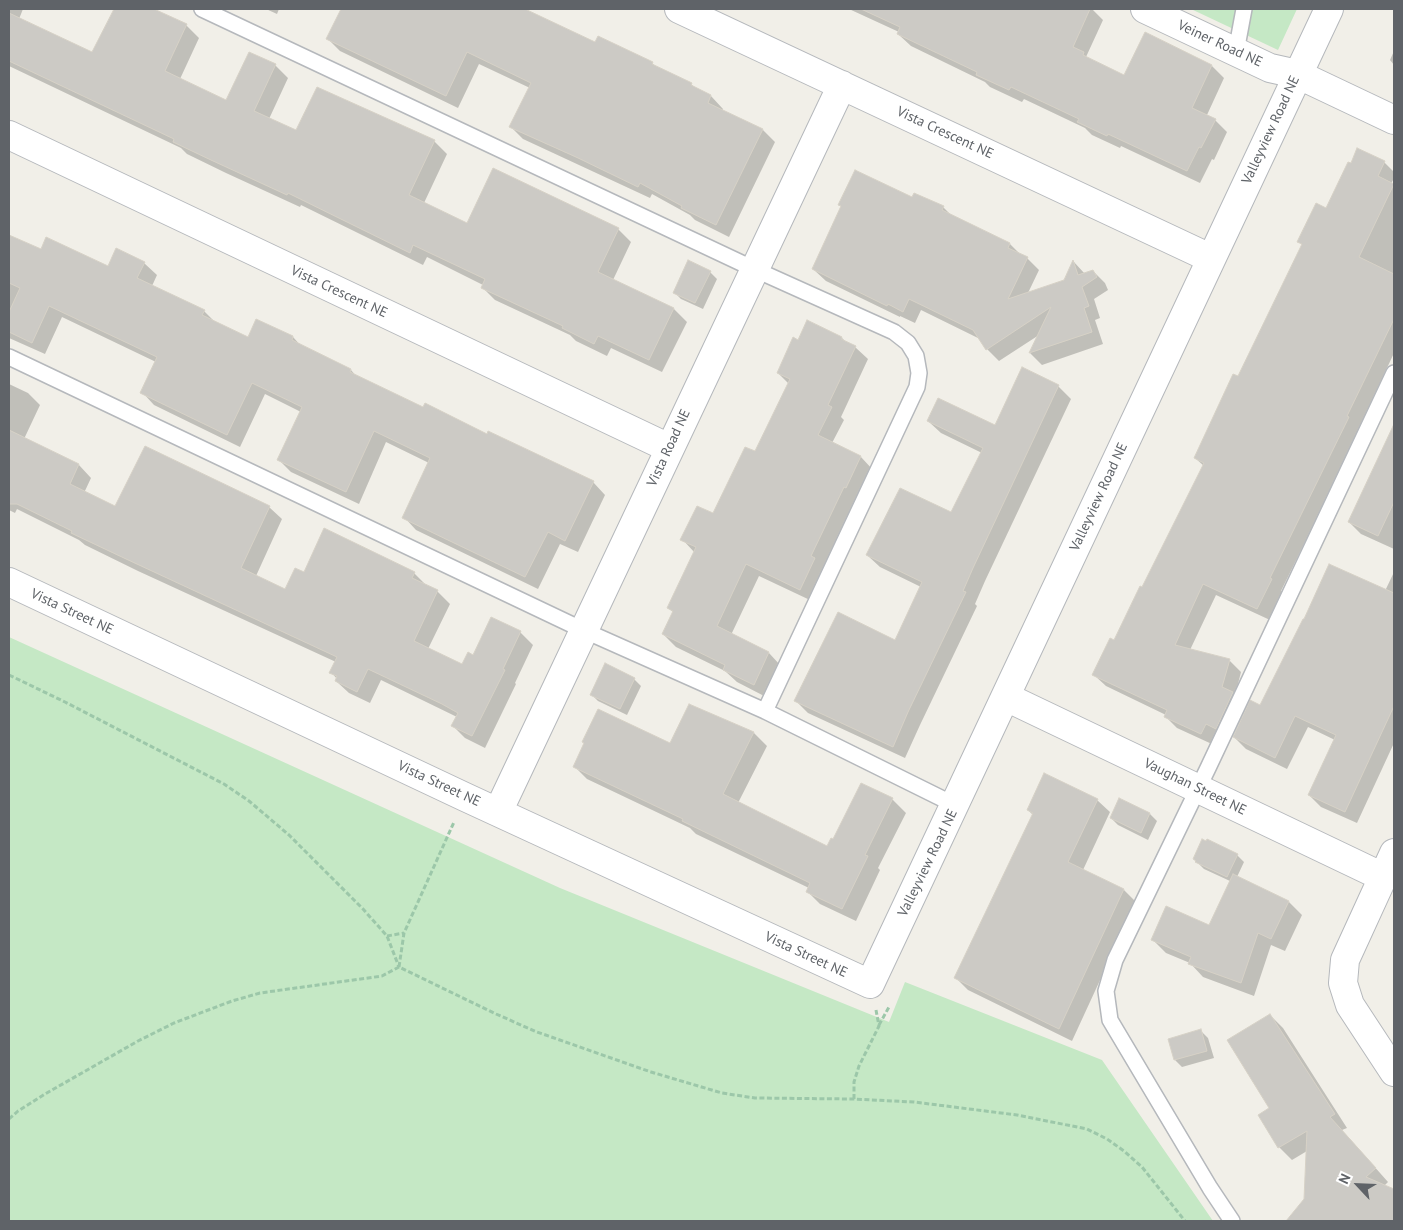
<!DOCTYPE html>
<style>
body{margin:0}
#map{position:relative;width:1403px;height:1230px;overflow:hidden;background:#f1efe8;font-family:"PT Sans",sans-serif}
canvas{display:block}
.frame{position:absolute;inset:0;border:10px solid #5f6368;pointer-events:none}
.north{position:absolute;left:1333px;top:1160px;width:50px;height:50px;-webkit-text-stroke:4px #fff;paint-order:stroke;rotate:295deg;font-size:14px;font-weight:700;line-height:20px;text-align:center;color:#5f6368}
.north::after{content:'';display:block;margin:auto;width:18px;height:22px;background:#5f6368;clip-path:polygon(50% 0,100% 100%,50% 72%,0 100%)}
</style>
<div id="map">
<canvas width="1403" height="1230"></canvas>
<div class="frame"></div>
<div class="north">N</div>
</div>
<script>
const ctx = document.querySelector('canvas').getContext('2d');
ctx.lineJoin = 'round';
function paint(path, color) { ctx.fillStyle = color; ctx.fill(path, 'evenodd'); }
const shape = rows => new Path2D(rows.map(r => 'M' + r).join(''));
function stroke(path, color, width, dash) { ctx.strokeStyle = color; ctx.lineWidth = width; ctx.lineCap = dash ? 'butt' : 'round'; ctx.setLineDash(dash || []); ctx.stroke(path); }
function write(font, color, halo, rows, align = 'center') {
  ctx.font = font + ' "PT Sans",sans-serif'; ctx.lineWidth = 4; ctx.setLineDash([]); ctx.textBaseline = 'middle'; ctx.strokeStyle = halo; ctx.fillStyle = color; for (const [text, x, y, turn = 0] of rows) {
    ctx.save(); ctx.translate(x, y); ctx.rotate((+turn || 0) * Math.PI / 180); ctx.textAlign = isNaN(turn) ? turn : align; if (halo) ctx.strokeText(text, 0, 0); ctx.fillText(text, 0, 0); ctx.restore();
  }
}
const green = shape([
 [1191,9,1297,9,1278,50],
 [9,637,560,888,889,1022,905,982,1102,1060,1213,1221,9,1221]
]);
const shadow = shape([
 [9,9,23,9,19,19,92,53,115,9,153,9,186,25,199,38,180,79,227,102,275,65,288,78,269,119,296,132,434,141,447,154,424,203,468,224,494,170,618,229,631,242,613,280,674,309,687,322,662,372,611,348,607,356,576,341,570,335,495,300,482,287,483,285,427,257,423,265,301,205,300,207,226,173,187,154,181,148,9,66],
 [266,9,279,9,277,14],
 [343,9,519,9,596,44,652,63,656,67,691,84,696,89,711,96,723,109,722,111,763,130,775,142,729,237,695,220,690,215,652,194,650,198,523,139,511,127,530,88,479,64,458,108,340,51,328,39],
 [849,9,1092,9,1103,20,1086,57,1089,60,1125,77,1212,66,1224,78,1207,115,1215,120,1227,132,1214,160,1212,159,1200,183,1121,146,1120,148,1092,135,1085,128,1024,99,1022,102,990,87,985,82,911,46,898,34,899,32],
 [1394,51,1394,65,1390,60],
 [1384,162,1394,172,1394,178,1391,184,1394,186,1394,353,1359,428,1360,430,1281,591,1283,592,1270,620,1216,595,1190,650,1229,660,1241,672,1235,696,1214,745,1177,728,1165,716,1166,715,1106,686,1094,675,1115,642,1204,466,1195,458,1239,378,1303,246,1299,241,1327,209],
 [913,199,943,207,951,215,1010,244,1021,255,1027,258,1039,270,1028,293,1065,281,1074,262,1085,274,1093,271,1105,283,1108,290,1094,299,1100,318,1095,320,1103,344,1042,365,1030,353,1039,335,999,361,987,349,980,339,921,310,915,323,900,316,900,317,826,281,813,269],
 [9,236,41,251,108,267,144,263,157,275,152,286,204,311,216,323,248,339,257,320,293,337,302,347,351,370,357,377,423,409,593,482,605,495,578,552,560,544,538,589,416,530,404,517,429,463,386,442,359,504,291,472,278,459,301,412,265,394,240,447,154,405,142,392,156,362,62,317,45,354,9,338],
 [710,272,717,279,703,309,681,299,674,292],
 [808,322,842,338,847,343,855,347,868,359,841,417,844,420,832,443,861,457,873,470,857,499,824,568,827,571,812,601,759,576,731,635,769,653,781,666,766,697,737,682,725,671,676,647,663,634,673,612,668,608,695,553,682,539,714,515,756,453,789,384,778,373,799,341],
 [9,384,28,393,40,405,24,439,79,465,91,478,84,493,116,508,269,507,282,519,256,576,286,590,304,573,414,573,427,586,437,591,450,604,428,649,463,665,473,656,520,632,533,645,515,683,516,684,485,748,465,738,453,726,457,717,381,680,370,703,349,693,336,681,337,679,331,672,336,662,138,571,85,545,79,540,17,509,15,513,9,510],
 [1058,386,1071,399,985,581,975,604,977,606,920,725,905,758,808,713,796,701,895,642,921,587,880,567,867,555,951,514,982,453,941,433,928,421,995,427],
 [1394,429,1394,549,1361,534,1349,522],
 [1394,572,1394,743,1357,823,1321,807,1309,795,1335,740,1308,727,1287,769,1246,749,1234,737,1261,707,1385,591],
 [634,679,641,686,627,715,598,701,591,694],
 [690,706,754,733,767,746,738,803,828,848,833,841,861,784,893,800,906,813,878,868,880,870,856,921,820,904,807,891,809,888,696,834,690,828,587,779,574,766,671,745],
 [1097,800,1110,812,1083,870,1124,890,1136,902,1072,1041,968,990,955,977,1034,816,1028,810],
 [1120,800,1150,814,1157,821,1148,840,1118,825,1111,818],
 [1207,843,1237,855,1244,862,1237,877,1289,902,1302,915,1285,951,1271,945,1254,996,1203,977,1190,963,1166,953,1153,940,1209,927,1230,881,1204,869,1194,859],
 [1270,1015,1283,1028,1347,1128,1342,1130,1388,1182,1384,1186,1394,1190,1394,1221,1287,1221,1305,1200,1307,1151,1292,1160,1279,1147,1260,1115,1271,1108],
 [1201,1031,1208,1038,1214,1058,1182,1067,1175,1060]
]);
const building = shape([
 [114,9,154,9,187,24,165,71,226,100,249,52,276,64,254,111,296,130,317,87,435,140,409,195,467,223,493,168,619,228,598,272,674,308,649,360,598,336,594,344,562,328,563,326,481,288,485,279,413,245,410,253,288,193,287,195,211,160,173,142,174,139,9,61,9,13,92,52,114,9],
 [341,9,525,9,595,42,598,36,653,62,652,64,692,83,691,85,711,95,708,103,763,129,716,225,681,208,682,206,640,183,638,187,576,157,509,127,531,83,467,52,446,96,326,39,341,9],
 [861,9,1090,9,1073,47,1084,52,1083,55,1124,75,1145,32,1212,65,1192,108,1216,119,1201,148,1199,147,1187,171,1108,134,1107,136,1077,122,1079,119,1011,87,1009,90,976,75,977,72,897,34,900,27,861,9],
 [1357,148,1385,161,1378,176,1394,184,1359,257,1394,274,1394,319,1347,416,1349,417,1270,578,1272,579,1257,609,1203,584,1175,645,1230,659,1222,687,1233,692,1216,729,1206,724,1201,734,1164,717,1167,710,1092,675,1110,638,1114,640,1140,586,1142,587,1204,463,1194,458,1233,374,1238,376,1302,244,1297,242,1316,203,1326,208,1348,162,1351,163,1357,148],
 [855,170,912,197,914,193,944,206,942,210,1010,243,1008,248,1028,257,1008,299,1064,280,1073,260,1078,275,1093,270,1097,277,1082,287,1089,306,1084,308,1092,332,1029,353,1051,307,986,350,973,330,909,299,903,312,888,304,887,306,812,269,841,206,838,205,855,170],
 [9,235,41,249,46,237,108,266,116,248,145,262,137,278,205,310,202,315,248,337,256,319,293,336,292,340,351,369,350,372,423,407,425,403,487,434,488,431,594,481,565,541,548,532,525,577,402,518,430,458,374,431,346,492,277,460,302,407,252,383,227,435,140,393,157,357,49,306,32,343,9,332,9,312,20,288,9,283,9,235],
 [688,260,711,271,695,303,673,293,688,260],
 [807,320,842,337,841,339,856,346,828,405,832,407,818,435,861,456,846,488,844,487,811,556,815,558,800,590,746,564,717,626,769,652,754,685,723,670,725,665,662,634,673,611,667,608,696,547,680,540,697,506,713,513,745,447,755,451,790,379,777,373,793,337,798,340,807,320],
 [1022,367,1059,385,973,568,963,591,966,592,908,712,893,747,794,701,838,612,895,640,922,582,866,555,900,488,951,512,983,448,927,421,938,398,995,425,1022,367],
 [1394,424,1394,502,1378,536,1348,522,1394,424],
 [9,430,79,464,70,484,115,506,145,446,270,506,241,568,285,589,295,568,304,572,324,528,415,572,412,578,438,590,414,641,462,664,468,652,473,655,491,617,521,631,503,669,505,670,472,736,451,726,458,713,442,704,368,669,357,692,335,681,337,676,329,673,337,657,124,558,71,533,72,531,17,504,9,504,9,430],
 [1329,564,1394,593,1394,706,1345,812,1308,795,1336,735,1295,716,1275,758,1233,737,1250,700,1260,705,1303,619,1304,619,1329,564],
 [605,663,635,678,620,709,590,695,605,663],
 [689,704,754,732,723,794,827,846,831,838,833,839,861,783,893,798,865,855,868,856,842,909,806,892,810,883,682,821,683,819,573,767,584,743,582,742,598,709,670,743,689,704],
 [1044,773,1098,799,1068,862,1124,889,1059,1029,954,978,1033,813,1027,810,1044,773],
 [1119,798,1150,813,1141,833,1110,818,1119,798],
 [1202,839,1206,841,1207,839,1238,854,1227,877,1195,862,1196,861,1193,859,1202,839],
 [1233,874,1289,901,1271,939,1258,933,1241,983,1188,964,1191,957,1151,940,1166,906,1209,925,1233,874],
 [1270,1014,1335,1114,1330,1117,1376,1168,1366,1177,1394,1189,1394,1221,1286,1221,1304,1199,1307,1131,1278,1148,1258,1115,1269,1108,1227,1040,1270,1014],
 [1201,1029,1207,1051,1174,1060,1168,1039,1201,1029]
]);
const path = shape([
 [9,675,65,702,224,784,249,801,289,835,363,909,387,936,399,967],
 [387,936,404,933],
 [399,967,404,933,454,822],
 [879,1025,889,1007],
 [854,1099,854,1082,859,1066,879,1026,876,1010],
 [9,1119,18,1111,45,1094,138,1041,174,1023,232,1001,260,993,382,976,399,967,496,1014,537,1032,651,1072,722,1093,755,1098,854,1099,914,1102,1017,1115,1087,1129,1107,1139,1124,1151,1142,1167,1185,1221]
]);
const lane = shape([
 [202,9,754,269,894,332,908,343,916,356,919,373,917,387,765,711],
 [1236,52,1244,9],
 [9,357,583,630,765,711,955,805],
 [1232,1221,1210,1188,1110,1020,1106,991,1115,960,1208,768,1394,373]
]);
const street = shape([
 [679,9,1210,258],
 [1145,9,1270,68,1297,74,1394,120],
 [9,135,669,448],
 [9,582,465,797,870,984,1329,9],
 [1006,697,1383,877],
 [498,812,842,85],
 [1394,853,1345,960,1343,983,1350,1005,1394,1072]
]);
const streetNames = [
 ["Veiner Road NE",1220,44,25],
 ["Valleyview Road NE",1271,130,-65],
 ["Vista Crescent NE",945,133,25],
 ["Vista Crescent NE",339,292,25],
 ["Vista Road NE",669,448,-65],
 ["Valleyview Road NE",1099,497,-65],
 ["Vista Street NE",72,612,25],
 ["Vista Street NE",439,784,25],
 ["Vaughan Street NE",1195,787,26],
 ["Valleyview Road NE",928,863,-64],
 ["Vista Street NE",806,955,25]
];
paint(green, '#c5e8c5');
paint(shadow, '#0003');
paint(building, '#cccac5');
stroke(building, '#d6d1c6', 1);
stroke(lane, '#b5b8bc', 18);
stroke(street, '#b5b8bc', 30);
stroke(path, '#9cc7a9', 3, [5, 2.5]);
stroke(lane, '#fff', 15);
stroke(street, '#fff', 28);
write('14px', '#5f6368', '#fff', streetNames);
</script>
